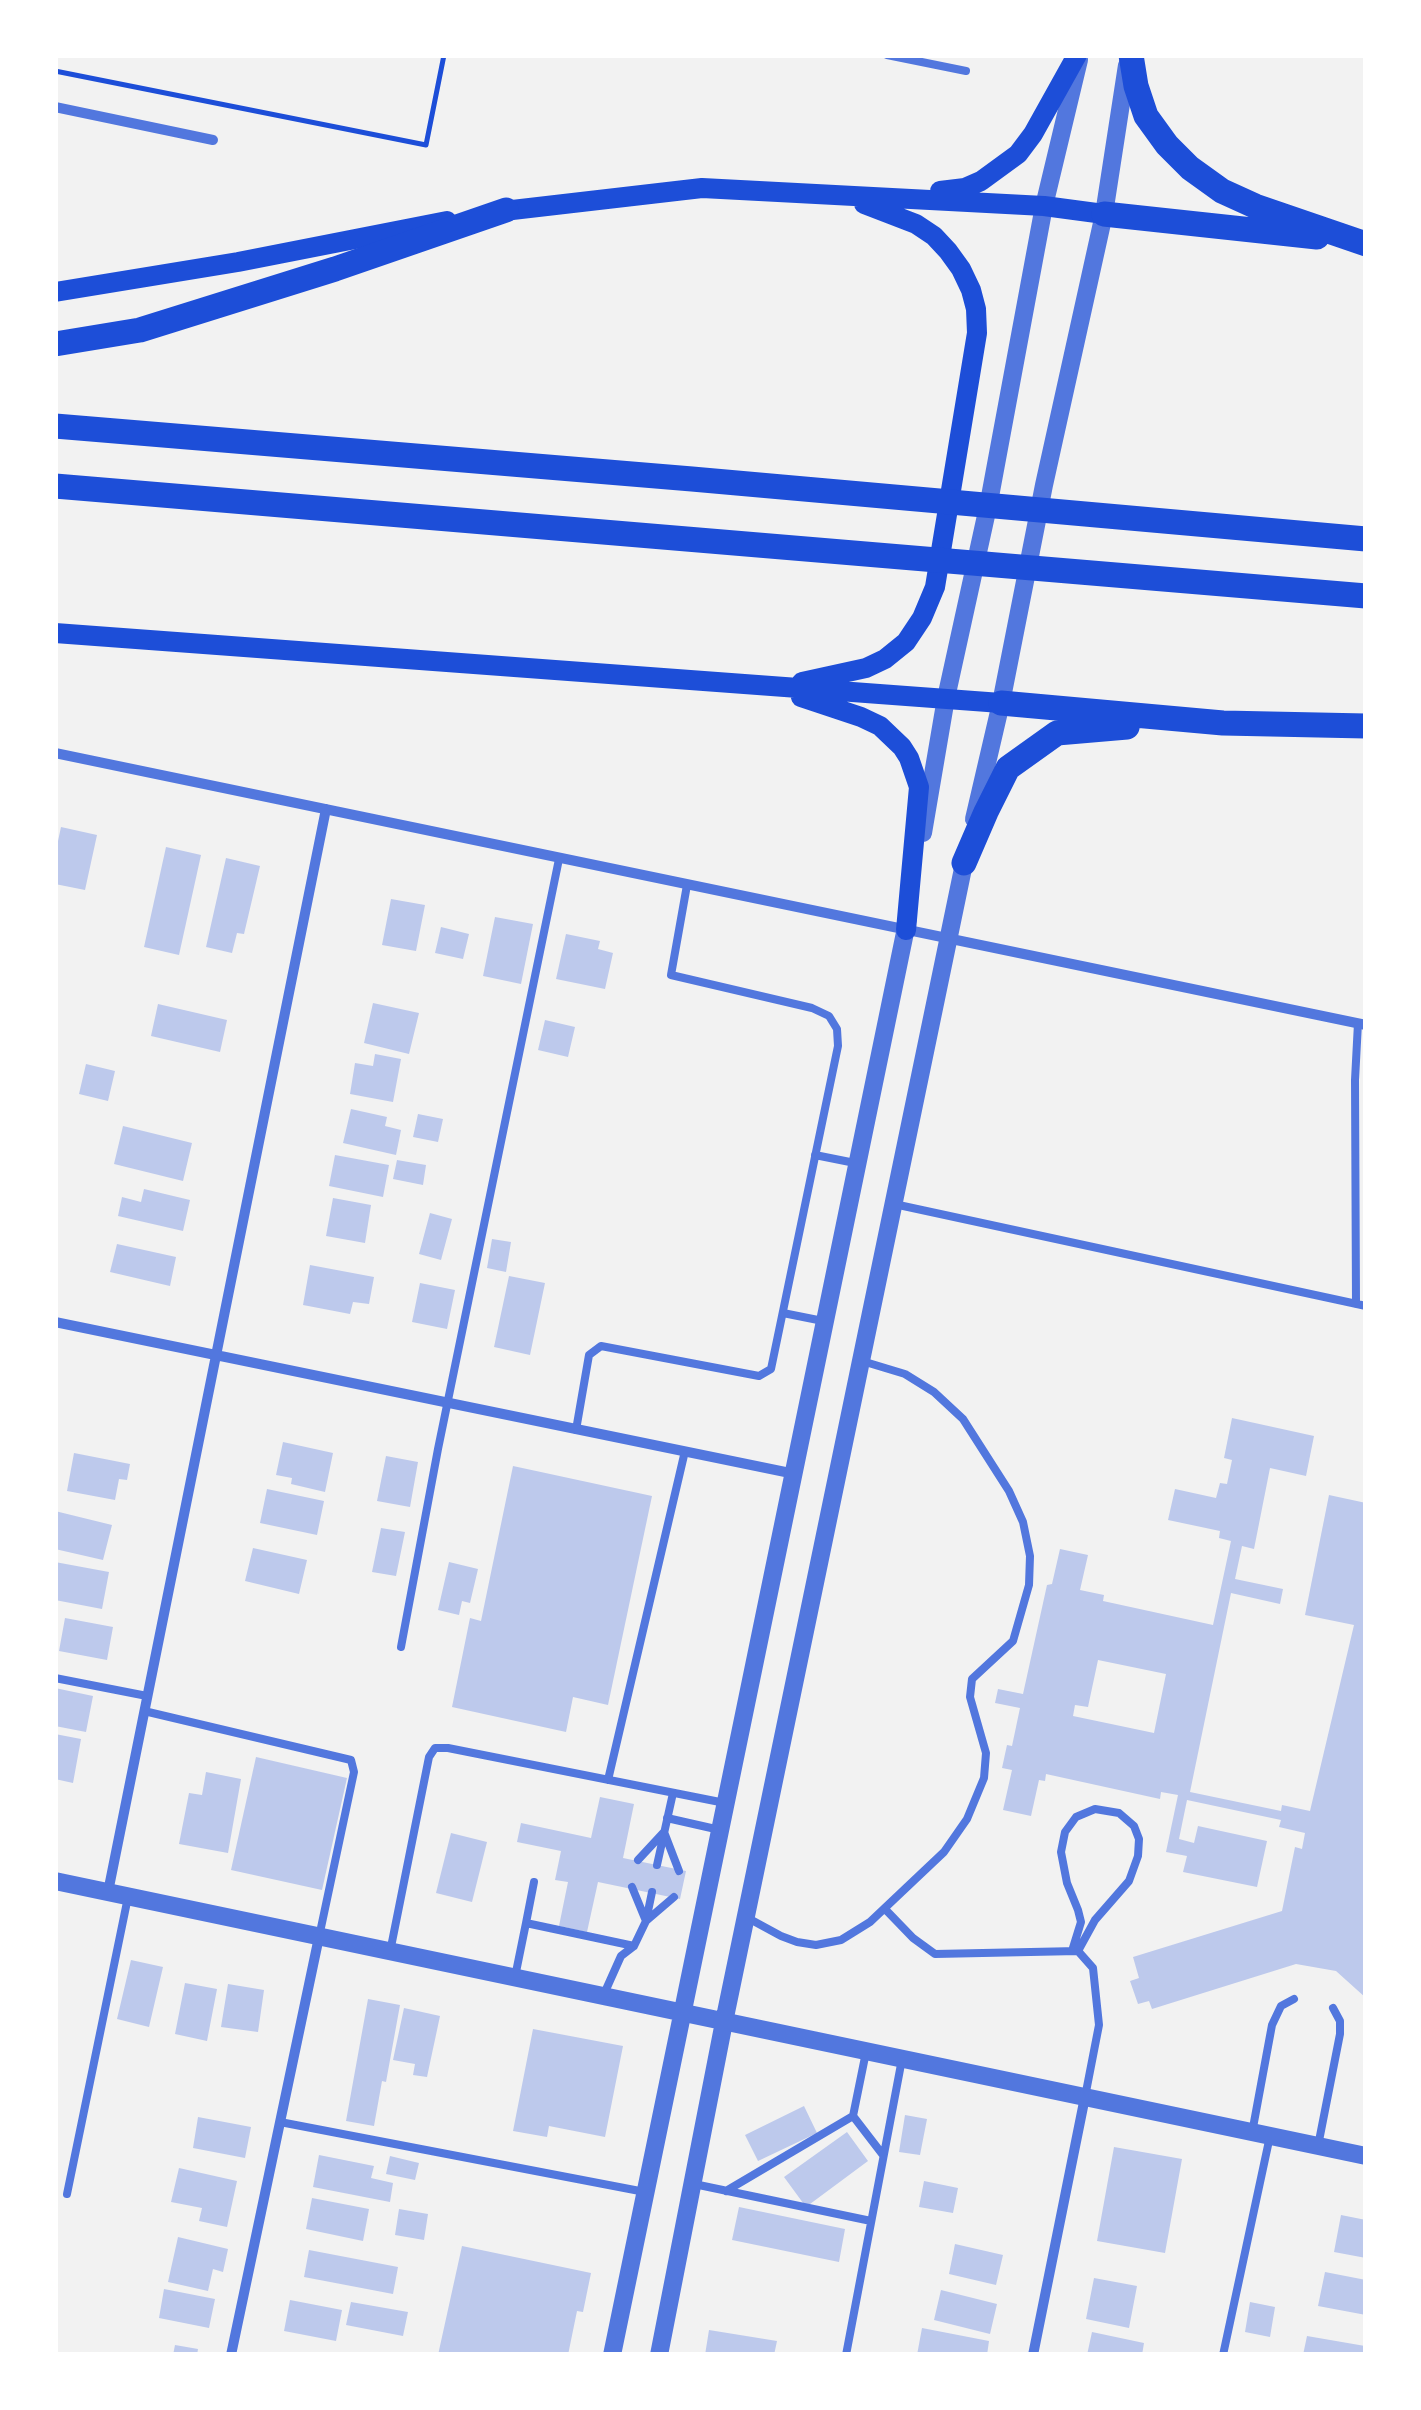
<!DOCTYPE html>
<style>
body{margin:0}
#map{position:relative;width:1421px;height:2410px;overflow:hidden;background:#f2f2f2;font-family:Bitter,serif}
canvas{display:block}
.frame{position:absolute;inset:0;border:58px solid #fff;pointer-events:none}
</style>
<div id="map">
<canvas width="1421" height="2410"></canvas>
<div class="frame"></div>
</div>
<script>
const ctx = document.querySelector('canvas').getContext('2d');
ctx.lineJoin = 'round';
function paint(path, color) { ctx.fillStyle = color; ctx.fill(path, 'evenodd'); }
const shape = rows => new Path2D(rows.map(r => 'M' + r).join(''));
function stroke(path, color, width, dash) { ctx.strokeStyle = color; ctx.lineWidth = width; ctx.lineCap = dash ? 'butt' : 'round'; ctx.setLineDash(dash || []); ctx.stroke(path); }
const building = shape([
 [61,827,97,835,85,890,55,884,55,855],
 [166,847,201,855,179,955,144,947],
 [226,858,260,866,244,934,237,933,232,953,206,947],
 [391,899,425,905,416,951,382,945],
 [495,917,533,924,521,984,483,976],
 [441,927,469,934,463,959,435,953],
 [566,934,600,941,598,949,613,953,605,989,556,979],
 [373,1003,419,1013,409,1054,364,1043],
 [158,1004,227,1020,220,1052,151,1036],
 [545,1020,575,1027,568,1057,538,1050],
 [375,1054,401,1059,393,1102,350,1094,355,1063,373,1066],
 [86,1064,115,1071,108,1101,79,1094],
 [351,1109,387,1117,385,1126,401,1130,396,1155,343,1143],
 [418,1114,443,1119,438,1142,413,1137],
 [123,1126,192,1143,183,1181,114,1164],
 [335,1155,389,1165,383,1197,329,1186],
 [397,1160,426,1165,423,1185,393,1179],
 [144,1189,190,1200,183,1231,118,1216,122,1197,141,1202],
 [333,1198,371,1205,365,1243,326,1236],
 [430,1213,452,1219,441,1260,419,1254],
 [492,1239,511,1242,506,1272,487,1268],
 [117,1244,176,1257,170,1286,110,1272],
 [310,1265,374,1277,369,1304,353,1302,350,1314,303,1305],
 [509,1276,545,1283,530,1355,494,1347],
 [420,1283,455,1290,447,1329,412,1322],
 [1232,1418,1314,1436,1306,1476,1270,1468,1254,1549,1242,1546,1235,1579,1283,1589,1280,1604,1231,1593,1190,1792,1281,1811,1282,1805,1310,1811,1354,1625,1305,1615,1329,1495,1366,1503,1366,1998,1336,1971,1296,1964,1152,2009,1149,2001,1138,2004,1130,1981,1139,1978,1133,1957,1282,1911,1295,1847,1302,1849,1305,1833,1279,1827,1281,1820,1187,1800,1179,1839,1194,1843,1198,1826,1267,1841,1257,1887,1183,1872,1187,1856,1166,1852,1178,1795,1161,1792,1160,1799,1046,1774,1045,1781,1039,1780,1031,1816,1003,1810,1012,1770,1002,1768,1007,1745,1012,1746,1020,1708,995,1703,998,1689,1023,1694,1047,1585,1052,1584,1060,1549,1088,1555,1080,1590,1104,1595,1103,1601,1213,1625,1231,1541,1219,1538,1220,1531,1168,1520,1175,1489,1216,1498,1220,1483,1227,1484,1232,1460,1224,1458],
 [1098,1660,1166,1674,1154,1733,1073,1716,1075,1705,1088,1707],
 [283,1442,333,1453,325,1492,291,1484,292,1478,276,1475],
 [74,1453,130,1464,127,1480,119,1479,115,1500,67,1491],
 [386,1456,418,1462,410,1507,377,1501],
 [513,1466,652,1496,608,1705,573,1697,566,1732,452,1707,470,1618,481,1621],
 [267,1489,324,1501,317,1535,260,1523],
 [55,1511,112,1525,103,1560,55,1549],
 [381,1528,405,1532,396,1576,372,1572],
 [253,1548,307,1560,299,1594,245,1581],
 [55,1562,109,1572,102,1609,55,1600],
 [449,1562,478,1569,470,1603,462,1601,459,1615,438,1610],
 [65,1618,113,1627,107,1660,59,1651],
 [55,1688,93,1696,86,1732,55,1726],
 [55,1734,81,1739,73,1783,55,1779],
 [256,1757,347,1778,322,1890,231,1870],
 [206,1772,241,1779,228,1853,179,1844,189,1793,202,1795],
 [600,1797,634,1804,623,1858,686,1871,680,1899,598,1882,587,1932,559,1926,568,1882,555,1880,561,1851,517,1842,521,1823,591,1838],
 [451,1833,487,1842,472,1902,436,1893],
 [131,1960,163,1967,149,2027,117,2019],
 [185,1983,217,1989,207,2041,175,2034],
 [228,1984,264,1990,258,2032,221,2027],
 [368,1999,400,2005,386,2082,382,2081,374,2126,346,2121],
 [404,2008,440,2016,427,2077,413,2075,415,2064,393,2060],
 [533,2029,623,2046,605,2137,549,2126,547,2137,513,2131],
 [804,2106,817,2133,758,2161,745,2135],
 [905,2115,927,2119,920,2155,899,2152],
 [198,2117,251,2127,245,2158,193,2148],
 [847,2132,868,2161,806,2207,784,2177],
 [1114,2147,1182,2159,1165,2253,1097,2241],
 [319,2155,374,2166,371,2178,393,2183,390,2202,313,2187],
 [390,2156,419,2163,415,2180,386,2174],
 [179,2168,237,2181,227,2227,199,2221,202,2208,171,2202],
 [924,2181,958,2188,953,2213,919,2207],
 [312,2198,369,2209,363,2241,306,2229],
 [739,2207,845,2229,839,2262,732,2240],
 [399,2209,428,2214,424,2240,395,2235],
 [1341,2215,1366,2220,1366,2258,1334,2252],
 [178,2237,228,2249,223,2272,213,2269,208,2291,168,2282],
 [955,2244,1003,2255,996,2285,949,2274],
 [462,2246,591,2273,583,2312,577,2311,568,2355,438,2355],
 [309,2250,398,2267,393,2294,304,2277],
 [1325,2272,1366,2280,1366,2315,1318,2306],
 [1094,2278,1137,2286,1129,2328,1086,2319],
 [164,2289,215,2299,209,2328,159,2318],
 [941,2290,997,2304,990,2334,934,2320],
 [290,2300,342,2310,336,2341,284,2331],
 [351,2302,408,2312,403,2336,346,2325],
 [1250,2302,1275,2307,1270,2337,1245,2332],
 [922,2328,989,2341,987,2355,917,2355],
 [709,2330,777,2341,774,2355,705,2355],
 [1092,2332,1144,2343,1142,2355,1087,2355],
 [1307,2336,1365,2346,1363,2355,1303,2355],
 [175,2345,198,2349,197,2355,173,2355]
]);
const path = shape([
 [55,71,426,145,444,55]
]);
const service = shape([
 [887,55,966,71],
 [815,1155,855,1163],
 [894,1204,1366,1306],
 [1356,1304,1355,1080,1358,1023],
 [783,1313,823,1321],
 [576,1430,589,1355,601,1346,759,1376,771,1369,838,1046,837,1029,829,1016,812,1008,671,975,687,885],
 [401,1647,438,1449,559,859],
 [55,1678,147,1696],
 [144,1711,351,1760,354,1772,319,1937],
 [608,1780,685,1451],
 [667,1818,720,1830],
 [638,1860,664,1832,679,1871],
 [657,1865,673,1793],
 [632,1887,646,1921,674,1897],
 [885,1909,913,1938,935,1954,1078,1951,1093,1968,1099,2025,1085,2097],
 [746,1917,781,1936,797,1942,816,1945,841,1940,870,1922,944,1852,967,1819,984,1778,986,1753,970,1697,972,1679,1013,1641,1029,1585,1030,1556,1023,1522,1009,1491,963,1419,934,1392,905,1374,862,1361],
 [526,1923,534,1882],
 [1072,1951,1081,1922,1078,1910,1067,1883,1061,1852,1065,1832,1076,1817,1095,1809,1119,1813,1134,1826,1139,1839,1138,1856,1129,1881,1095,1920,1078,1951],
 [390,1952,429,1757,435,1748,448,1748,725,1803],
 [515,1977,526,1923,634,1946],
 [604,1994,621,1956,634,1946,646,1921,652,1892],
 [853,2116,883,2155],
 [280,2122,645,2192],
 [1252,2133,1272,2025,1281,2006,1294,1999],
 [1318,2146,1340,2034,1340,2021,1333,2008],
 [694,2184,871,2221],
 [726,2191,853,2116,866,2052],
 [67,2194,128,1897],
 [846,2355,902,2059],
 [1223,2355,1270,2136]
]);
const minor = shape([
 [55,107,213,140],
 [55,753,1366,1025],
 [55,1322,795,1474],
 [108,1892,326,809],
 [231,2355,319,1937],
 [1033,2355,1085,2097]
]);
const tertiary = shape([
 [974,819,1001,703,1044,485,1104,214,1127,65],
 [923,833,946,698,989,502,1044,206,1079,60],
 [55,1881,1366,2156],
 [612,2355,908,918],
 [659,2355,724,2022,966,854]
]);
const secondary = shape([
 [940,191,965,188,981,181,1018,154,1033,134,1077,55],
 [495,212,702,188,1044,206,1104,214],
 [55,292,238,262,447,221],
 [55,633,1001,703],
 [802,682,866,668,885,659,906,642,922,618,935,587,977,333,976,309,971,290,961,269,948,251,934,236,916,224,864,204],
 [801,697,861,717,880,726,902,747,909,758,919,787,906,930]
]);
const motorway = shape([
 [1131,55,1136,86,1146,116,1167,145,1190,168,1222,191,1255,206,1366,244],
 [1104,214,1317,237],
 [55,344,140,330,335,269,506,210],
 [55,426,692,479,1366,539],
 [55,486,1366,596],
 [1001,703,1223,723,1366,726],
 [964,863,986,812,1008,768,1057,733,1127,727]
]);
paint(building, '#bdc9ec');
stroke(path, '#1d4ed8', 5);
stroke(service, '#5277de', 8);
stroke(minor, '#5277de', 10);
stroke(tertiary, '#5277de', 18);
stroke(secondary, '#1d4ed8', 20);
stroke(motorway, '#1d4ed8', 25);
</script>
